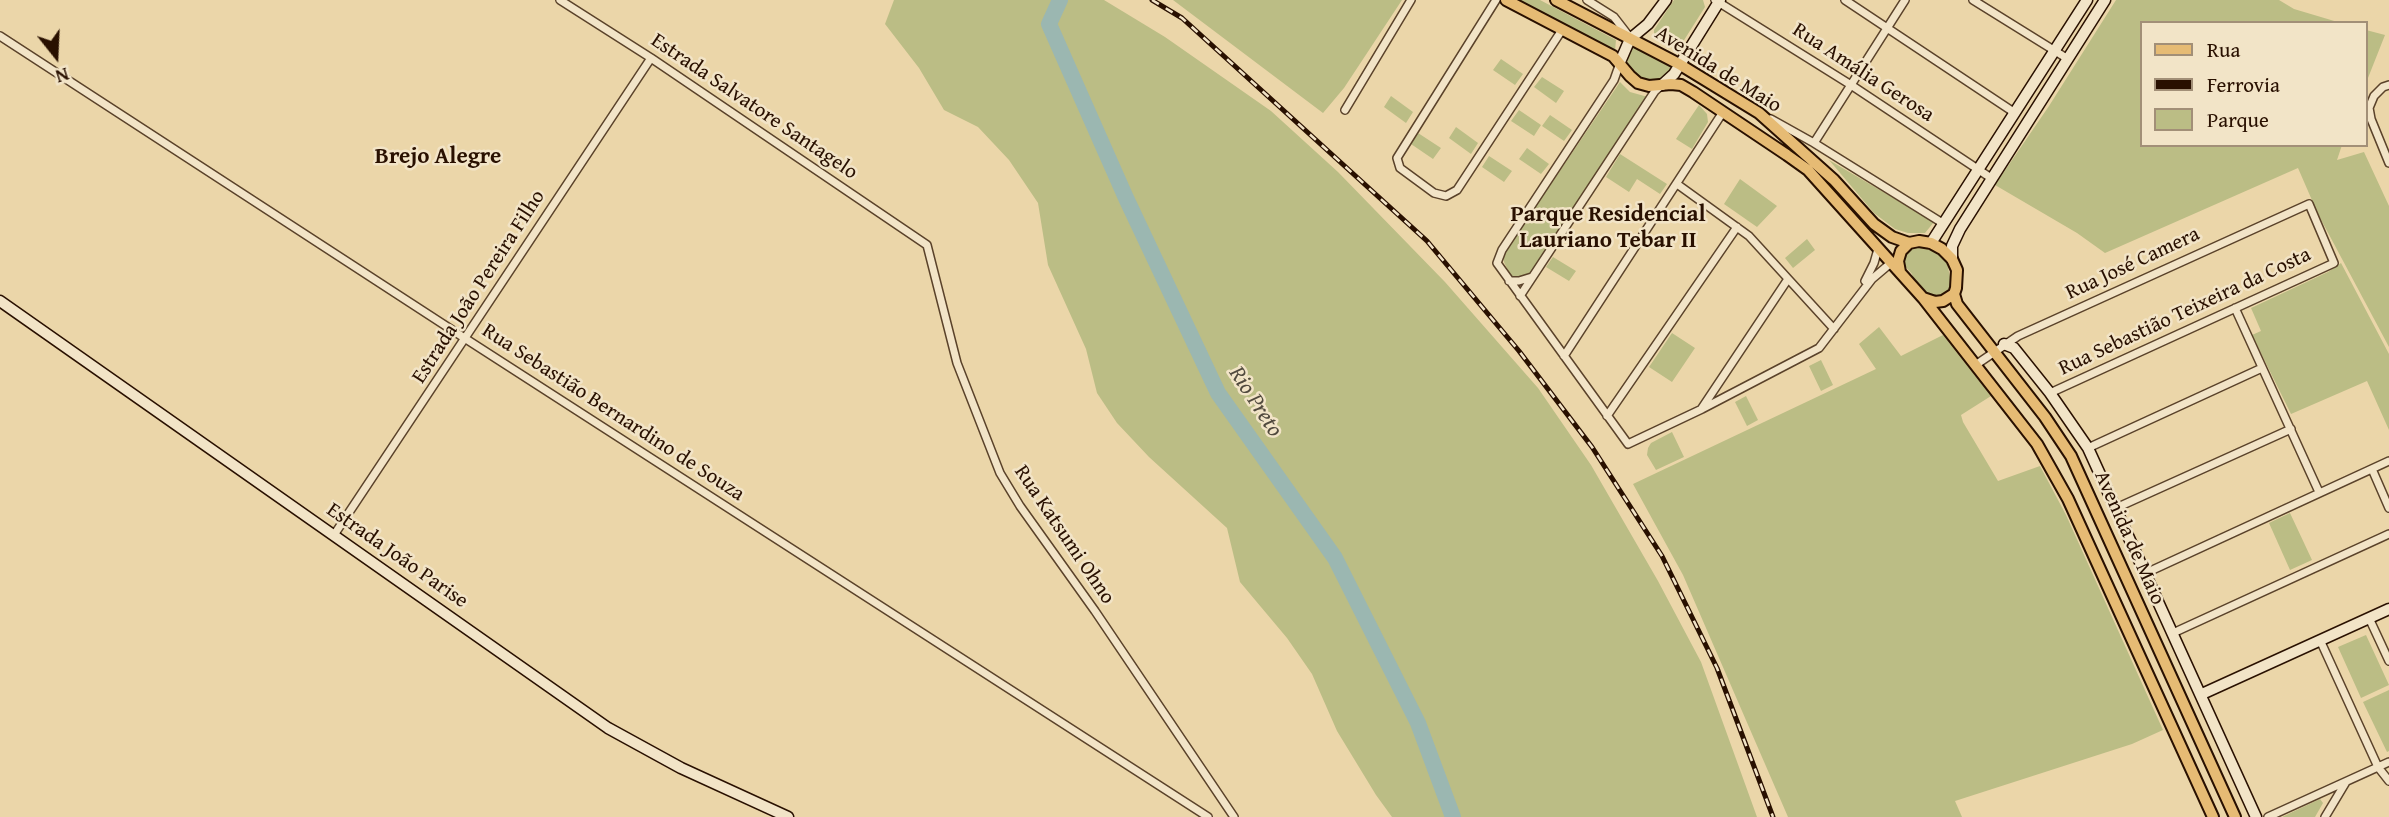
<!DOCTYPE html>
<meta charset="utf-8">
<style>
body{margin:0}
#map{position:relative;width:2389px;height:817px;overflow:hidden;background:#ebd6a9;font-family:"Gentium Book Plus",serif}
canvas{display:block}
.legend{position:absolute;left:2140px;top:21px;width:228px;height:126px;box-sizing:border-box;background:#f2e4c7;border:2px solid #a28f77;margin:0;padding:9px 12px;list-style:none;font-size:21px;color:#291000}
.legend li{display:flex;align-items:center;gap:14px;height:35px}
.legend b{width:35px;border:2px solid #a28f77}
.north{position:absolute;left:21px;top:21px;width:70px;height:70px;-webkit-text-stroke:5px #f2e4c7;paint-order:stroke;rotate:162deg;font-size:19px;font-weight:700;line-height:28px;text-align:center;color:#291000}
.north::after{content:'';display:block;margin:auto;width:24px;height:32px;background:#291000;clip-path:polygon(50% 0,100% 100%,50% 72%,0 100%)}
</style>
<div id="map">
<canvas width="2389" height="817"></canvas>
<ul class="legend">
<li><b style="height:9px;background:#e6bb74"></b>Rua</li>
<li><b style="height:9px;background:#291000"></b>Ferrovia</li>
<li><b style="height:19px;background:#bbbd85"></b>Parque</li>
</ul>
<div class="north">N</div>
</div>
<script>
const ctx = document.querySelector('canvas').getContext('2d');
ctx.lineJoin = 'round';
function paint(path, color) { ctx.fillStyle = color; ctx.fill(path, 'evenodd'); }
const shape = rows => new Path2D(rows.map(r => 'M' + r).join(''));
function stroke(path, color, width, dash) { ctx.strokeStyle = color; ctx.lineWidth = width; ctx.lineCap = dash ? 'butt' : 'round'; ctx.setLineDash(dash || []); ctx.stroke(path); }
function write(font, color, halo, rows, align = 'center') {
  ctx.font = font + ' "Gentium Book Plus",serif'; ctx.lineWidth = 5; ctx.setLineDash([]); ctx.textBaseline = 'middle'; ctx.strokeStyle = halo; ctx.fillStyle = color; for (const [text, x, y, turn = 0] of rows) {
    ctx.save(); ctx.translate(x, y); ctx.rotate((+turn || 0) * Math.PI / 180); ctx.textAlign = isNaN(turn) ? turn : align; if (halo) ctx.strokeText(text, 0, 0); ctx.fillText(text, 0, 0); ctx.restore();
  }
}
const green = shape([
 [894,0,1104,0,1165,37,1271,111,1338,172,1445,282,1538,388,1591,465,1658,581,1701,662,1757,817,1392,817,1376,795,1337,731,1312,674,1287,638,1240,582,1227,528,1149,457,1117,423,1097,393,1086,349,1048,265,1038,203,1009,160,978,127,944,110,919,68,885,24],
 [1173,0,1402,0,1344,88,1323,113],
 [1516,0,1540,0,1616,40,1615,51],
 [1674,0,1703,0,1705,7,1681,45,1676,47,1666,44,1654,35,1654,30],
 [2116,0,2279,0,2294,9,2341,23,2142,23,2142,145,2342,145,2337,160,2364,152,2389,206,2389,347,2318,214,2298,168,2105,253,2077,233,1995,185,2049,106],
 [2366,30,2385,35,2366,83],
 [1630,44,1673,66,1671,70,1659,80,1649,82,1639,79,1627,64],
 [1501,59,1523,74,1515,85,1493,70],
 [1542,77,1564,91,1556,103,1534,87],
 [1620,82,1630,92,1648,97,1528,276,1511,277,1504,262,1503,255],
 [1391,96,1413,112,1406,123,1384,107],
 [1699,105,1707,114,1708,122,1692,149,1676,139],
 [1519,110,1541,125,1534,136,1511,121],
 [1550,115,1572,130,1564,141,1542,126],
 [1456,127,1478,143,1471,154,1449,138],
 [1418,133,1441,148,1433,159,1411,144],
 [1527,148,1549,164,1541,174,1519,159],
 [1620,154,1667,184,1660,194,1637,179,1629,192,1606,177],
 [1489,156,1512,171,1504,182,1482,167],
 [1829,160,1934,222,1925,233,1908,233,1895,229,1874,213],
 [1740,179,1777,206,1757,227,1724,204],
 [1807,239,1815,250,1793,268,1785,258],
 [1919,246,1940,254,1947,263,1952,286,1949,293,1944,298,1931,297,1922,287,1914,284,1912,274,1903,264,1905,251,1911,247],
 [1553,257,1576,271,1569,281,1546,267],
 [2341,263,2389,354,2389,430,2367,381,2291,414,2252,335,2261,331,2251,308,2328,272],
 [1879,327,1901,356,1943,335,1991,396,1961,415,1963,422,1998,481,2040,466,2066,515,2163,730,2132,744,1955,801,1962,817,1788,817,1683,575,1633,484,1876,369,1859,344],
 [1672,333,1695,348,1672,382,1649,367],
 [1821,360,1833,385,1821,391,1809,366],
 [1746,396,1758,420,1747,426,1735,402],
 [1672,432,1684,457,1656,470,1647,455,1648,448,1651,443],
 [2290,513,2312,560,2290,570,2269,523],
 [2366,635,2389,685,2361,698,2338,647],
 [2389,690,2389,751,2387,752,2363,702],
 [2320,799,2323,803,2315,817,2282,817]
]);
const river = shape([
 [1060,0,1049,24,1126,198,1218,393,1335,558,1418,723,1453,817]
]);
const street = shape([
 [560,0,651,58,927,245,957,363,1000,473,1020,506,1095,611,1234,817],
 [1496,0,1397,158,1400,168,1434,193,1446,196,1457,190,1562,30],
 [1587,0,1614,17,1628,35],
 [1715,0,1851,85,1991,178],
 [1845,0,2015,113],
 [1973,0,2068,59],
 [0,36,466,339,1208,817],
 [1620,63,1614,80,1502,250,1497,263,1628,444,1702,409,1819,348,1872,279,1892,262],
 [2389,85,2383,87,2374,96,2369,108,2371,119,2389,163],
 [1345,110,1411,0],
 [1771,119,1814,143,1944,224],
 [1814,143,1905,0],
 [1677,184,1749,236,1834,329],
 [1509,281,1519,281,1532,277],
 [1865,281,1874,263,1878,249],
 [1520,296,1655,91,1662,85],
 [2235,308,2319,492],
 [1564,356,1723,112],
 [1977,364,2018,336,2309,204,2334,263,2050,393],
 [1702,408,1788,279],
 [1607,416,1737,227],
 [2088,448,2262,368],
 [2372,469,2389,508],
 [2116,508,2291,429],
 [334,535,651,58],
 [2146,573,2389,461],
 [2369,618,2389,661],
 [2173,633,2389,534],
 [2320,640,2378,767,2389,781],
 [2268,817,2389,762],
 [2325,817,2346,782]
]);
const secondary = shape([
 [1620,62,1630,39,1648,24,1666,0],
 [1662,85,1674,74,1720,0],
 [1931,243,2087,0],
 [1952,259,1952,246,1960,229,2105,0],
 [0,301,608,728,681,768,788,817],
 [2004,344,2014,348,2050,393,2088,448,2256,817],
 [2202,694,2389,609]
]);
const primary = shape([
 [1506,0,1613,56,1630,76,1638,83,1649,86,1671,84,1681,85,1693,92,1787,155,1808,170,1923,298,1935,302,1943,301,1954,294,1956,288,1957,270,1952,259,1942,249,1931,243,1919,241,1909,243,1901,251,1898,261,1900,272],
 [1556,0,1679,64,1759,113,1834,180,1874,224,1892,237,1909,243],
 [1954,294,1957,304,2045,417,2071,456,2235,817],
 [1923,298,2037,444,2068,499,2213,817]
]);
const rail = shape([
 [1152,0,1182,18,1427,241,1519,351,1592,447,1662,556,1717,668,1773,817]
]);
const streetNames = [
 ["Avenida de Maio",1718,70,32],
 ["Rua Amália Gerosa",1863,73,33],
 ["Estrada Salvatore Santagelo",754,107,34],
 ["Rua José Camera",2133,264,-25],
 ["Estrada João Pereira Filho",479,287,-57],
 ["Rua Sebastião Teixeira da Costa",2185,312,-25],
 ["Rua Sebastião Bernardino de Souza",613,413,33],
 ["Rua Katsumi Ohno",1064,535,56],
 ["Avenida de Maio",2129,538,66],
 ["Estrada João Parise",397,556,35]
];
const neighbourhoodNames = [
 ["Brejo Alegre",438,157],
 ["Parque Residencial",1608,215],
 ["Lauriano Tebar II",1608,241]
];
const waterNames = [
 ["Rio Preto",1255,402,57]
];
paint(green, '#bbbd85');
stroke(river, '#9bb7b1', 16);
stroke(street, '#5a422a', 10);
stroke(secondary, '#291000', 13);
stroke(primary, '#291000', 14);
stroke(street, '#f2e4c7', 7);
stroke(secondary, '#f2e4c7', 10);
stroke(primary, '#e6bb74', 10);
stroke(rail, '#291000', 5);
stroke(rail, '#f2e4c7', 2.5, [8]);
write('21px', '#291000', '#f2e4c7', streetNames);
write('bold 23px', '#291000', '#f2e4c7', neighbourhoodNames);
write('italic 23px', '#514a3e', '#f2e4c7', waterNames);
</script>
